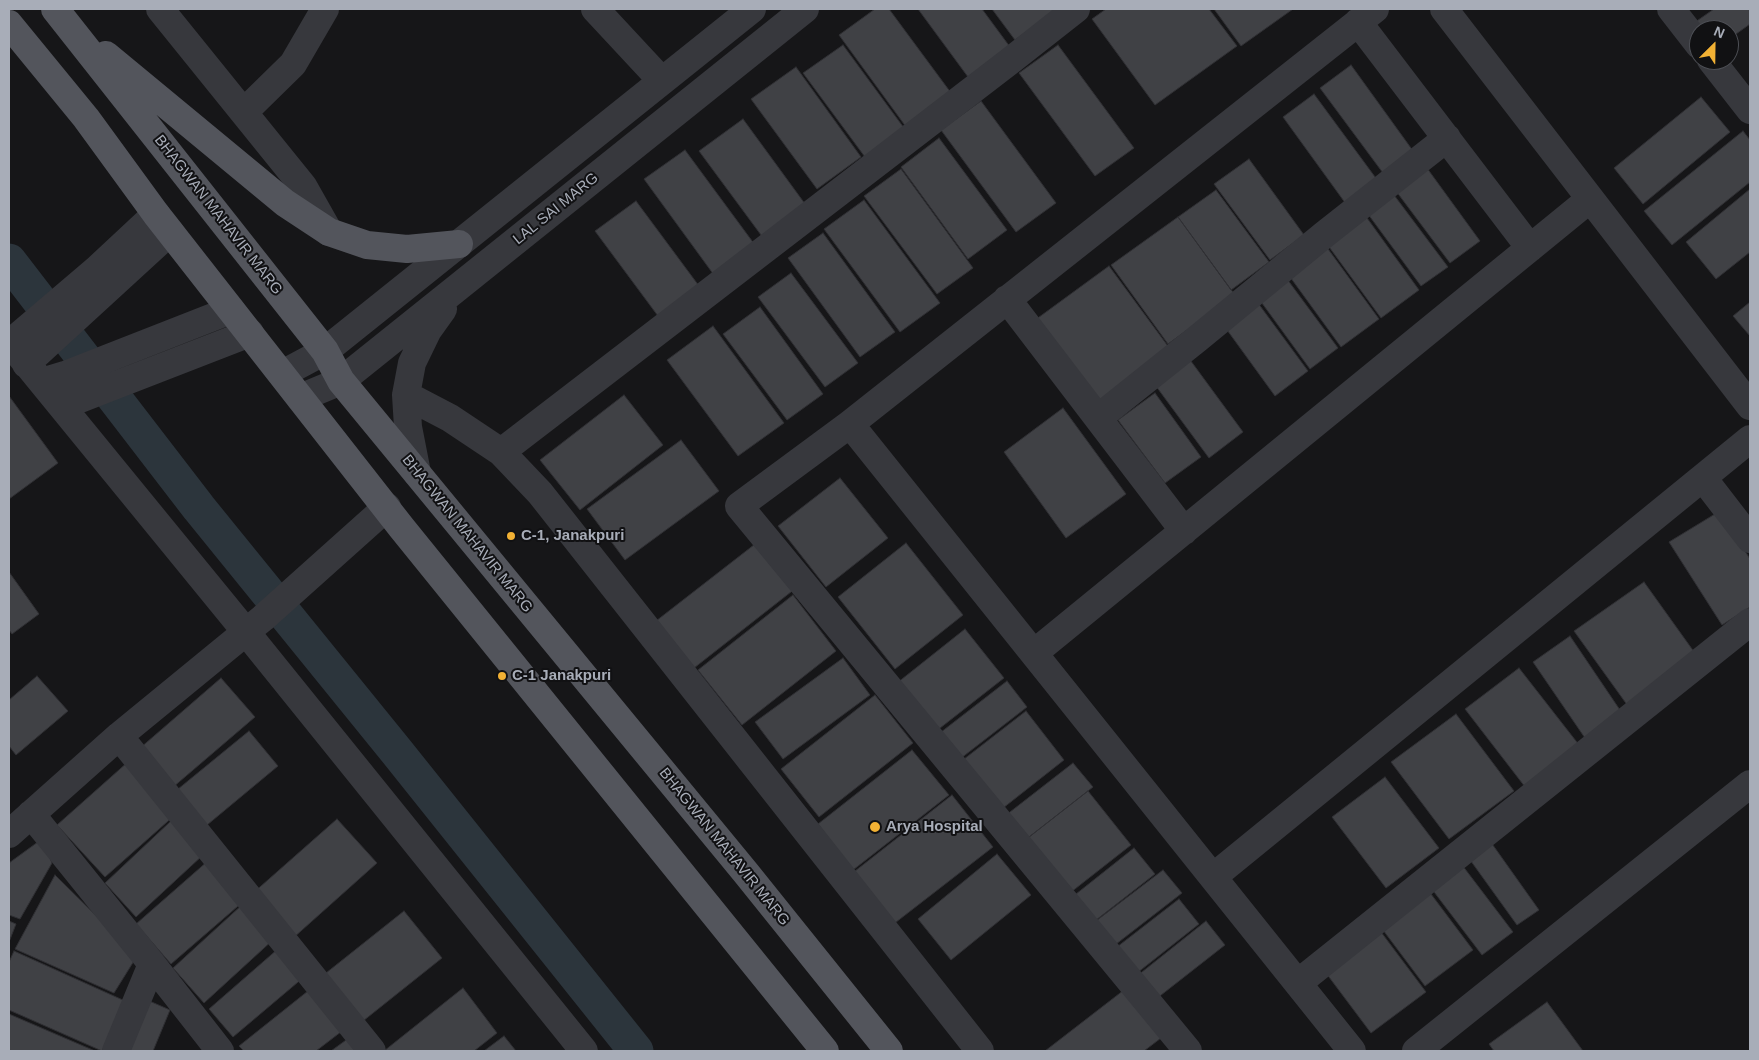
<!DOCTYPE html>
<style>
body{margin:0}
#map{position:relative;width:1759px;height:1060px;overflow:hidden;background:#161618;font-family:Helvetica,sans-serif}
canvas{display:block}
.frame{position:absolute;inset:0;border:10px solid #a8adb8;pointer-events:none}
.north{position:absolute;left:1689px;top:20px;width:50px;height:50px;box-sizing:border-box;background:#111113;border:1px solid #4d4f55;border-radius:50%;rotate:23deg;font-size:14px;font-weight:700;line-height:20px;text-align:center;color:#a8adb8}
.north::after{content:'';display:block;margin:auto;width:18px;height:22px;background:#f2b134;clip-path:polygon(50% 0,100% 100%,50% 72%,0 100%)}
</style>
<div id="map">
<canvas width="1759" height="1060"></canvas>
<div class="frame"></div>
<div class="north">N</div>
</div>
<script>
const ctx = document.querySelector('canvas').getContext('2d');
ctx.lineJoin = 'round';
const shape = rows => new Path2D(rows.map(r => 'M' + r).join(''));
function stroke(path, color, width, dash) { ctx.strokeStyle = color; ctx.lineWidth = width; ctx.lineCap = dash ? 'butt' : 'round'; ctx.setLineDash(dash || []); ctx.stroke(path); }
function paint(path, color) { ctx.fillStyle = color; ctx.fill(path, 'evenodd'); }
function write(font, color, halo, rows, align = 'center') {
  ctx.font = font + ' Helvetica,sans-serif'; ctx.lineWidth = 4; ctx.setLineDash([]); ctx.textBaseline = 'middle'; ctx.strokeStyle = halo; ctx.fillStyle = color; for (const [text, x, y, turn = 0] of rows) {
    ctx.save(); ctx.translate(x, y); ctx.rotate((+turn || 0) * Math.PI / 180); ctx.textAlign = isNaN(turn) ? turn : align; if (halo) ctx.strokeText(text, 0, 0); ctx.fillText(text, 0, 0); ctx.restore();
  }
}
const canal = shape([
 [9,261,199,508,397,752,636,1051]
]);
const building = shape([
 [875,9,889,9,957,101,912,135,839,35,875,9],
 [918,9,982,9,1013,51,971,81,918,9],
 [992,9,1058,9,1015,40,992,9],
 [1106,9,1209,9,1237,46,1155,105,1092,19,1106,9],
 [1214,9,1293,9,1241,46,1214,9],
 [1714,9,1750,9,1750,24,1729,39,1729,30,1699,30,1691,25,1714,9],
 [843,45,904,128,865,157,803,73,843,45],
 [1058,45,1134,148,1095,176,1019,73,1058,45],
 [1351,65,1416,155,1386,177,1320,88,1351,65],
 [796,67,861,157,817,189,751,99,796,67],
 [1314,94,1378,181,1346,204,1283,117,1314,94],
 [1701,97,1730,132,1643,204,1614,168,1701,97],
 [981,101,1056,203,1016,232,941,130,981,101],
 [743,119,808,208,764,239,699,151,743,119],
 [1743,131,1750,140,1750,182,1672,245,1644,211,1743,131],
 [939,138,1007,230,968,259,901,167,939,138],
 [685,150,755,245,714,275,644,179,685,150],
 [1249,159,1304,235,1270,260,1214,184,1249,159],
 [1424,164,1480,241,1450,263,1393,187,1424,164],
 [901,169,973,268,937,294,864,196,901,169],
 [1750,189,1750,252,1716,279,1686,242,1750,189],
 [1216,190,1269,262,1231,290,1178,217,1216,190],
 [1391,191,1448,267,1421,286,1365,210,1391,191],
 [864,200,940,303,900,332,824,229,864,200],
 [636,201,702,290,661,320,595,231,636,201],
 [1362,211,1419,290,1381,318,1324,240,1362,211],
 [1178,217,1235,295,1168,344,1111,265,1178,217],
 [823,233,895,332,860,357,788,258,823,233],
 [1323,242,1379,319,1341,347,1285,270,1323,242],
 [1109,266,1173,353,1095,410,1031,323,1109,266],
 [791,273,858,363,825,387,758,297,791,273],
 [1287,279,1338,348,1310,369,1259,299,1287,279],
 [1255,299,1308,371,1275,396,1222,323,1255,299],
 [1750,302,1750,336,1733,316,1750,302],
 [760,307,823,394,787,420,723,334,760,307],
 [713,326,784,423,738,456,667,360,713,326],
 [1185,353,1243,432,1209,458,1150,378,1185,353],
 [1155,393,1201,457,1165,483,1118,420,1155,393],
 [624,395,663,445,580,510,540,460,624,395],
 [9,396,58,463,9,499,9,396],
 [1063,408,1126,494,1066,538,1004,452,1063,408],
 [681,440,719,491,625,560,587,509,681,440],
 [840,478,888,538,826,587,778,526,840,478],
 [1720,511,1750,559,1750,607,1722,625,1669,542,1720,511],
 [759,541,796,588,694,668,656,621,759,541],
 [906,543,963,615,895,669,838,597,906,543],
 [9,572,39,614,12,634,9,630,9,572],
 [1644,582,1697,656,1628,706,1574,631,1644,582],
 [793,595,836,651,742,725,698,670,793,595],
 [965,629,1004,678,935,732,897,683,965,629],
 [1570,636,1622,713,1585,738,1533,662,1570,636],
 [843,658,870,695,783,759,755,722,843,658],
 [1519,668,1583,750,1529,792,1465,709,1519,668],
 [37,676,68,711,16,755,9,746,9,700,37,676],
 [221,678,255,717,172,788,139,749,221,678],
 [1007,681,1027,707,956,762,936,736,1007,681],
 [875,695,913,743,819,817,781,769,875,695],
 [1026,711,1064,760,998,812,959,763,1026,711],
 [1456,714,1514,791,1449,839,1391,762,1456,714],
 [249,731,278,766,201,830,172,794,249,731],
 [912,750,949,795,853,870,818,824,912,750],
 [129,761,176,814,105,877,57,825,129,761],
 [1073,763,1093,787,1020,844,1001,819,1073,763],
 [1385,777,1439,848,1386,888,1332,817,1385,777],
 [1088,791,1131,845,1066,896,1024,841,1088,791],
 [952,795,993,847,891,926,850,875,952,795],
 [337,819,377,863,292,939,252,894,337,819],
 [171,821,203,855,136,917,105,883,171,821],
 [42,839,52,863,20,919,9,915,9,863,42,839],
 [1490,841,1539,910,1517,925,1468,857,1490,841],
 [1134,848,1155,874,1091,924,1071,898,1134,848],
 [997,854,1031,895,951,960,918,919,997,854],
 [209,860,245,900,171,964,136,924,209,860],
 [1459,861,1513,932,1482,955,1428,884,1459,861],
 [1163,870,1182,893,1111,948,1092,924,1163,870],
 [55,875,137,956,114,993,15,949,55,875],
 [1428,890,1473,950,1425,986,1380,926,1428,890],
 [1179,899,1199,924,1137,973,1117,947,1179,899],
 [243,904,275,938,204,1003,173,968,243,904],
 [404,911,442,958,358,1025,321,977,404,911],
 [9,921,16,924,9,942,9,921],
 [1206,921,1225,945,1156,999,1137,976,1206,921],
 [1378,928,1426,992,1371,1033,1323,969,1378,928],
 [279,948,304,977,233,1037,209,1009,279,948],
 [14,951,125,1001,102,1051,9,1010,9,962,14,951],
 [313,987,346,1028,316,1051,244,1051,239,1046,313,987],
 [463,988,497,1033,474,1051,384,1051,463,988],
 [1124,990,1161,1038,1144,1051,1045,1051,1124,990],
 [147,1000,170,1010,153,1051,127,1051,147,1000],
 [1547,1002,1583,1051,1494,1051,1489,1044,1547,1002],
 [9,1014,95,1051,9,1051,9,1014],
 [353,1035,365,1051,331,1051,353,1035],
 [504,1036,516,1051,484,1051,504,1036]
]);
const minor = shape([
 [160,9,303,186,329,232],
 [595,9,662,81],
 [1444,9,1750,406],
 [1671,9,1699,45],
 [1358,22,1530,248],
 [1711,60,1750,110],
 [244,112,293,64,325,9],
 [1007,299,1184,531],
 [9,342,246,632,584,1051],
 [9,344,96,270,156,214],
 [26,364,170,232],
 [282,374,325,351,752,9],
 [42,382,65,375,231,310],
 [406,395,450,418,501,452,540,493,980,1051],
 [300,398,341,381,805,9],
 [62,406,250,333],
 [1098,418,1197,339,1325,234,1447,138],
 [850,424,1375,9],
 [501,452,1010,61,1076,9],
 [417,473,408,427,406,395,412,363,428,330,443,309],
 [1703,478,1750,539],
 [1034,653,1590,199],
 [119,736,372,1051],
 [31,814,152,964,220,1051],
 [9,834,119,736,263,618,387,507],
 [1213,877,1750,439],
 [1298,983,1750,622],
 [116,1051,152,964],
 [1188,1051,739,506,850,424,1352,1051],
 [1416,1051,1750,784]
]);
const major = shape([
 [55,9,325,351,341,381,746,873,889,1051],
 [9,24,86,118,156,214,401,527,825,1051],
 [106,55,285,203,329,232,367,245,407,249,459,244]
]);
const markers = [
 [511,536,5,"#f2b134"],
 [502,676,5,"#f2b134"],
 [875,827,6,"#f2b134"]
];
const streetNames = [
 ["LAL SAI MARG",556,209,-39],
 ["BHAGWAN MAHAVIR MARG",218,215,52],
 ["BHAGWAN MAHAVIR MARG",467,534,51],
 ["BHAGWAN MAHAVIR MARG",724,847,51]
];
const poiNames = [
 ["C-1, Janakpuri",521,536],
 ["C-1 Janakpuri",512,676],
 ["Arya Hospital",886,827]
];
stroke(canal, '#2c353c', 35);
paint(building, '#404145');
stroke(building, '#303034', 1);
stroke(minor, '#37383d', 28);
stroke(major, '#53555c', 28);
for (const [x, y, r, color] of markers) { const dot = new Path2D(); dot.arc(x, y, r, 0, 2 * Math.PI); ctx.fillStyle = color; ctx.fill(dot); stroke(dot, '#111113', 2); }
write('15px', '#a8adb8', '#111113', streetNames);
write('bold 15px', '#a8adb8', '#111113', poiNames, 'left');
</script>
